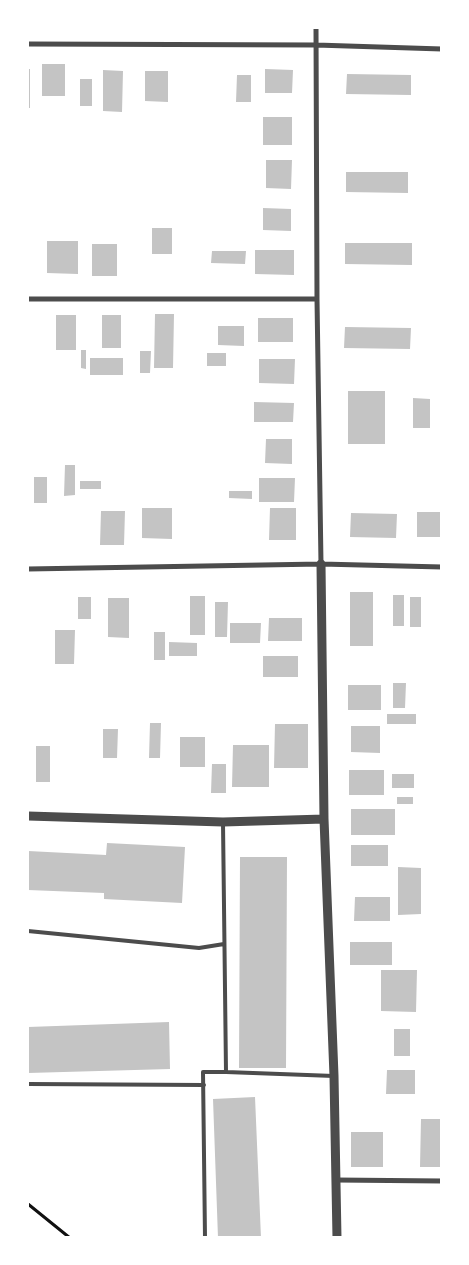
<!DOCTYPE html>
<style>
body{margin:0}
#map{position:relative;width:469px;height:1265px;overflow:hidden;background:#fff;font-family:"DejaVu Sans",sans-serif}
canvas{display:block}
.frame{position:absolute;inset:0;border:29px solid #fff;pointer-events:none}
</style>
<div id="map">
<canvas width="469" height="1265"></canvas>
<div class="frame"></div>
</div>
<script>
const ctx = document.querySelector('canvas').getContext('2d');
ctx.lineJoin = 'round';
function paint(path, color) { ctx.fillStyle = color; ctx.fill(path, 'evenodd'); }
const shape = rows => new Path2D(rows.map(r => 'M' + r).join(''));
function stroke(path, color, width, dash) { ctx.strokeStyle = color; ctx.lineWidth = width; ctx.lineCap = dash ? 'butt' : 'round'; ctx.setLineDash(dash || []); ctx.stroke(path); }
const building = shape([
 [42,64,65,64,65,96,42,96],
 [28,69,30,69,30,108,28,108],
 [265,69,293,70,292,93,265,93],
 [103,70,123,71,122,112,103,111],
 [145,71,168,71,168,102,145,101],
 [347,74,411,75,411,95,346,94],
 [237,75,251,75,251,102,236,102],
 [80,79,92,79,92,106,80,106],
 [263,117,292,117,292,145,263,145],
 [266,160,292,160,291,189,266,188],
 [346,172,408,172,408,193,346,192],
 [263,208,291,209,291,231,263,230],
 [152,228,172,228,172,254,152,254],
 [47,241,78,241,78,274,47,273],
 [345,243,412,243,412,265,345,264],
 [92,244,117,244,117,276,92,276],
 [255,250,294,250,294,275,255,274],
 [212,251,246,251,245,264,211,263],
 [155,314,174,314,173,368,154,368],
 [56,315,76,315,76,350,56,350],
 [102,315,121,315,121,348,102,348],
 [258,318,293,318,293,342,258,342],
 [218,326,244,326,244,346,218,345],
 [345,327,411,328,410,349,344,348],
 [81,350,86,350,86,369,81,368],
 [140,351,151,351,150,373,140,373],
 [207,353,226,353,226,366,207,366],
 [90,358,123,358,123,375,90,375],
 [259,359,295,359,294,384,259,383],
 [348,391,385,391,385,444,348,444],
 [413,398,430,399,430,428,413,428],
 [254,402,294,403,293,422,254,422],
 [266,439,292,439,292,464,265,463],
 [65,465,75,465,75,495,64,496],
 [34,477,47,477,47,503,34,503],
 [259,478,295,478,294,502,259,502],
 [80,481,101,481,101,489,80,489],
 [229,491,252,491,252,499,229,498],
 [142,508,172,508,172,539,142,538],
 [270,508,296,508,296,540,269,540],
 [101,511,125,511,124,545,100,545],
 [417,512,442,512,442,537,417,537],
 [351,513,397,514,396,538,350,537],
 [350,592,373,592,373,646,350,646],
 [393,595,404,595,404,626,393,626],
 [190,596,205,596,205,635,190,635],
 [78,597,91,597,91,619,78,619],
 [410,597,421,597,421,627,410,627],
 [108,598,129,598,129,638,108,637],
 [215,602,228,602,227,637,215,637],
 [269,618,302,618,302,641,268,641],
 [230,623,261,623,260,643,230,643],
 [55,630,75,630,74,664,55,664],
 [154,632,165,632,165,660,154,660],
 [169,642,197,643,197,656,169,656],
 [263,656,298,656,298,677,263,677],
 [393,683,406,683,405,708,393,708],
 [348,685,381,685,381,710,348,710],
 [387,714,416,714,416,724,387,724],
 [150,723,161,723,160,758,149,758],
 [275,724,308,724,308,768,274,768],
 [351,726,380,726,380,753,351,752],
 [103,729,118,729,117,758,103,758],
 [180,737,205,737,205,767,180,767],
 [233,745,269,745,269,787,232,787],
 [36,746,50,746,50,782,36,782],
 [212,764,226,764,226,793,211,793],
 [349,770,384,770,384,795,349,795],
 [392,774,414,774,414,788,392,788],
 [397,797,413,797,413,804,397,804],
 [351,809,395,809,395,835,351,835],
 [107,843,185,847,182,903,104,899,104,893,28,890,28,851,106,855],
 [351,845,388,845,388,866,351,866],
 [240,857,287,857,286,1068,239,1068],
 [398,867,421,868,421,914,398,915],
 [355,897,390,897,390,921,354,921],
 [350,942,392,942,392,965,350,965],
 [381,970,417,970,416,1012,381,1011],
 [169,1022,170,1069,28,1073,28,1027],
 [394,1029,410,1029,410,1056,394,1056],
 [387,1070,415,1070,415,1094,386,1094],
 [255,1097,261,1238,218,1238,213,1099],
 [421,1119,442,1119,442,1167,420,1167],
 [351,1132,383,1132,383,1167,351,1167]
]);
const path = shape([
 [28,1204,70,1238]
]);
const service = shape([
 [223,823,226,1072,334,1076],
 [28,931,199,948,224,944],
 [28,1084,204,1085],
 [205,1238,203,1072,226,1072]
]);
const minor = shape([
 [316,28,317,299,321,564],
 [28,44,316,45,442,49],
 [28,299,317,299],
 [28,569,321,564,442,567],
 [336,1180,442,1181]
]);
const tertiary = shape([
 [321,564,324,819,334,1076,337,1238],
 [28,816,223,822,324,819]
]);
paint(building, '#c4c4c4');
stroke(path, '#111', 3);
stroke(service, '#4c4c4c', 4);
stroke(minor, '#4c4c4c', 5);
stroke(tertiary, '#4c4c4c', 9);
</script>
